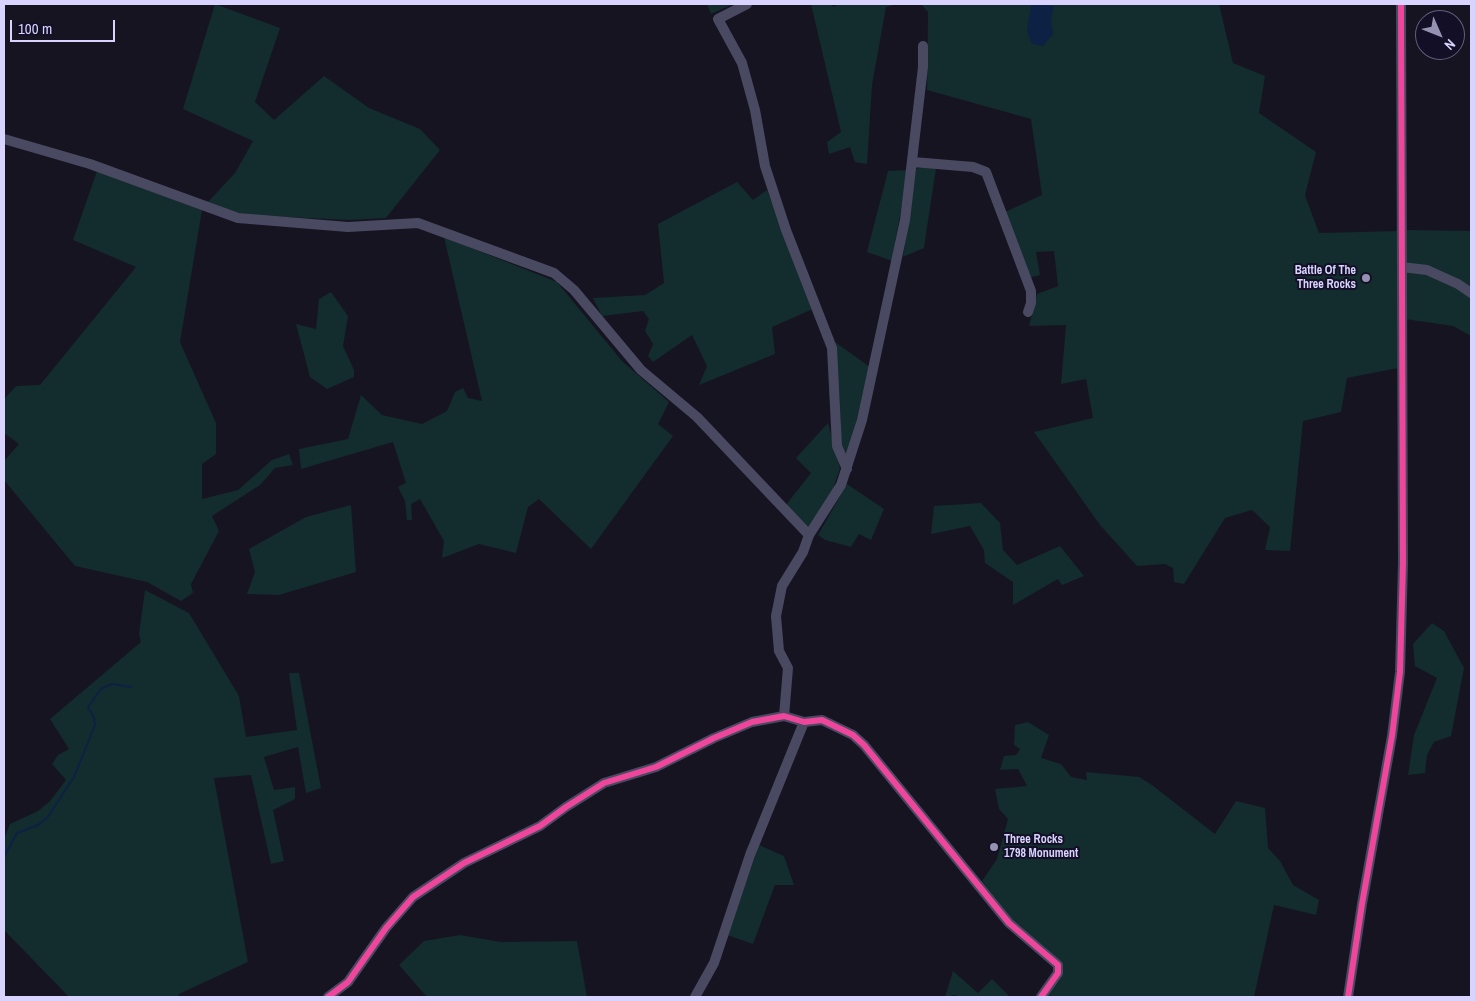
<!DOCTYPE html>
<style>
body{margin:0}
#map{position:relative;width:1475px;height:1001px;overflow:hidden;background:#161421;font-family:"Archivo Narrow",sans-serif}
canvas{display:block}
.frame{position:absolute;inset:0;border:5px solid #d9d4ff;pointer-events:none}
.north{position:absolute;left:1415px;top:10px;width:50px;height:50px;box-sizing:border-box;background:#130f26;border:1px solid #625e7d;border-radius:50%;rotate:134deg;font-size:14px;font-weight:700;line-height:20px;text-align:center;color:#d9d4ff}
.north::after{content:'';display:block;margin:auto;width:18px;height:22px;background:#9591b1;clip-path:polygon(50% 0,100% 100%,50% 72%,0 100%)}
.scale{position:absolute;left:10px;top:20px;width:105px;height:22px;box-sizing:border-box;border:2px solid #d9d4ff;border-top:0;padding-left:6px;font-size:15px;line-height:18px;white-space:nowrap;color:#d9d4ff;-webkit-text-stroke:4px #130f26;paint-order:stroke}
</style>
<div id="map">
<canvas width="1475" height="1001"></canvas>
<div class="frame"></div>
<div class="north">N</div>
<div class="scale">100 m</div>
</div>
<script>
const ctx = document.querySelector('canvas').getContext('2d');
ctx.lineJoin = 'round';
function paint(path, color) { ctx.fillStyle = color; ctx.fill(path, 'evenodd'); }
const shape = rows => new Path2D(rows.map(r => 'M' + r).join(''));
function stroke(path, color, width, dash) { ctx.strokeStyle = color; ctx.lineWidth = width; ctx.lineCap = dash ? 'butt' : 'round'; ctx.setLineDash(dash || []); ctx.stroke(path); }
function write(font, color, halo, rows, align = 'center') {
  ctx.font = font + ' "Archivo Narrow",sans-serif'; ctx.lineWidth = 4; ctx.setLineDash([]); ctx.textBaseline = 'middle'; ctx.strokeStyle = halo; ctx.fillStyle = color; for (const [text, x, y, turn = 0] of rows) {
    ctx.save(); ctx.translate(x, y); ctx.rotate((+turn || 0) * Math.PI / 180); ctx.textAlign = isNaN(turn) ? turn : align; if (halo) ctx.strokeText(text, 0, 0); ctx.fillText(text, 0, 0); ctx.restore();
  }
}
const green = shape([
 [215,4,280,28,255,102,274,120,324,76,369,108,420,129,440,150,386,218,349,220,262,216,231,212,208,202,235,173,253,141,183,109],
 [707,4,733,4,711,14],
 [811,4,831,4,833,7,840,4,897,4,886,7,872,85,867,164,855,162,850,147,829,154,827,142,841,132],
 [921,4,1219,4,1233,63,1265,76,1259,113,1316,152,1305,195,1319,233,1397,231,1398,368,1347,378,1341,412,1303,421,1290,551,1265,550,1270,527,1252,510,1225,518,1184,584,1174,582,1173,568,1165,564,1137,566,1100,525,1034,432,1093,418,1086,379,1061,384,1066,325,1029,326,1037,294,1058,286,1054,251,1036,252,1040,275,1028,278,1005,212,1042,195,1031,119,927,90,928,12],
 [927,165,936,168,924,248,903,257,916,169],
 [908,170,892,261,867,252,888,171],
 [97,171,202,210,180,342,216,423,216,454,202,464,202,499,238,490,272,460,289,454,293,465,275,468,260,485,212,516,219,531,191,584,193,593,181,601,147,582,75,566,4,480,4,461,19,444,4,433,4,401,6,397,16,386,40,385,136,267,73,240],
 [737,182,753,200,767,190,813,309,772,327,775,354,699,385,707,366,692,335,653,362,648,356,653,344,645,331,649,319,643,311,602,316,593,298,645,295,664,283,658,224],
 [1407,230,1471,231,1471,336,1453,326,1405,319],
 [444,237,557,282,622,361,669,402,658,424,673,436,591,549,539,499,528,507,516,553,479,544,442,558,444,541,420,499,411,504,412,520,407,520,405,501,398,487,406,483,393,442,301,469,299,449,348,439,361,395,382,415,422,424,447,411,455,392,463,388,468,398,482,401],
 [331,292,348,316,343,346,354,370,354,377,327,389,310,377,296,324,316,329,319,299],
 [835,342,870,367,847,458,841,443,840,401],
 [828,423,840,468,833,489,809,528,785,506,811,473,796,458],
 [847,484,884,509,871,540,859,534,851,547,825,540,818,535],
 [981,503,1000,523,1003,550,1017,565,1060,546,1084,576,1062,585,1058,579,1013,605,1013,582,985,563,984,550,970,526,931,534,934,506],
 [351,505,356,572,279,595,247,594,255,572,249,549,306,517],
 [145,590,189,613,239,696,246,737,297,730,289,673,299,673,321,788,306,793,298,747,264,757,274,790,295,787,295,799,273,810,284,861,271,864,251,775,214,778,248,962,179,994,178,997,69,997,4,930,4,839,10,824,38,811,50,801,66,780,52,764,58,755,69,749,50,719,141,642,139,634],
 [1432,623,1444,631,1464,668,1451,736,1434,742,1427,755,1425,773,1408,775,1414,735,1437,678,1415,666,1413,644],
 [1028,722,1049,735,1041,758,1061,764,1071,777,1087,780,1086,772,1139,777,1152,785,1215,834,1236,801,1265,808,1268,848,1280,861,1293,885,1319,900,1316,915,1274,905,1254,997,1046,997,1063,973,1062,964,1012,921,982,881,997,859,1008,819,999,809,995,789,1027,786,1018,769,1000,770,1004,756,1016,755,1020,749,1014,745,1015,725],
 [759,845,784,856,794,885,775,885,753,944,727,935],
 [460,935,501,942,577,941,587,997,427,997,399,965,424,941],
 [953,971,978,993,992,979,1010,997,959,997,955,995,945,997]
]);
const water = shape([
 [1031,4,1054,6,1051,18,1053,34,1043,46,1032,44,1027,31]
]);
const stream = shape([
 [4,857,17,833,38,825,47,818,74,777,95,725,94,718,88,707,101,689,112,684,131,687]
]);
const minor = shape([
 [747,4,718,19,742,63,755,110,765,166,786,230,832,348,837,446,847,469],
 [4,139,90,164,238,218,348,227,418,223,554,273,574,290,641,370,697,417,809,535],
 [913,162,973,167,986,172,1031,291,1031,303,1028,312],
 [1402,267,1427,270,1458,284,1471,293],
 [784,716,788,668,779,651,776,616,782,586,803,552,809,535,841,485,862,420,905,220,923,67,923,46],
 [328,997,348,982,386,928,413,897,464,863,540,826,566,807,604,783,656,767,714,738,752,722,784,716,804,722,822,720,853,735,864,745,1009,923,1058,965,1058,973,1041,997],
 [695,997,714,963,750,855,804,722],
 [1348,997,1362,904,1392,736,1400,672,1403,563,1401,4]
]);
const cycleway = shape([
 [328,997,348,982,386,928,413,897,464,863,540,826,566,807,604,783,656,767,714,738,752,722,784,716,804,722,822,720,853,735,864,745,1009,923,1058,965,1058,973,1041,997],
 [1348,997,1362,904,1392,736,1400,672,1403,563,1401,4]
]);
const markers = [
 [1366,278,5,"#9591b1"],
 [994,847,5,"#9591b1"]
];
const poiNames = [
 ["Battle Of The",1356,271],
 ["Three Rocks",1356,285],
 ["Three Rocks",1004,840,"left"],
 ["1798 Monument",1004,854,"left"]
];
paint(green, '#132c2d');
paint(water, '#0d2144');
stroke(stream, '#0d2144', 2);
stroke(minor, '#4a4962', 10);
stroke(cycleway, '#ed469a', 6);
for (const [x, y, r, color] of markers) { const dot = new Path2D(); dot.arc(x, y, r, 0, 2 * Math.PI); ctx.fillStyle = color; ctx.fill(dot); stroke(dot, '#130f26', 2); }
write('bold 12px', '#d9d4ff', '#130f26', poiNames, 'right');
</script>
